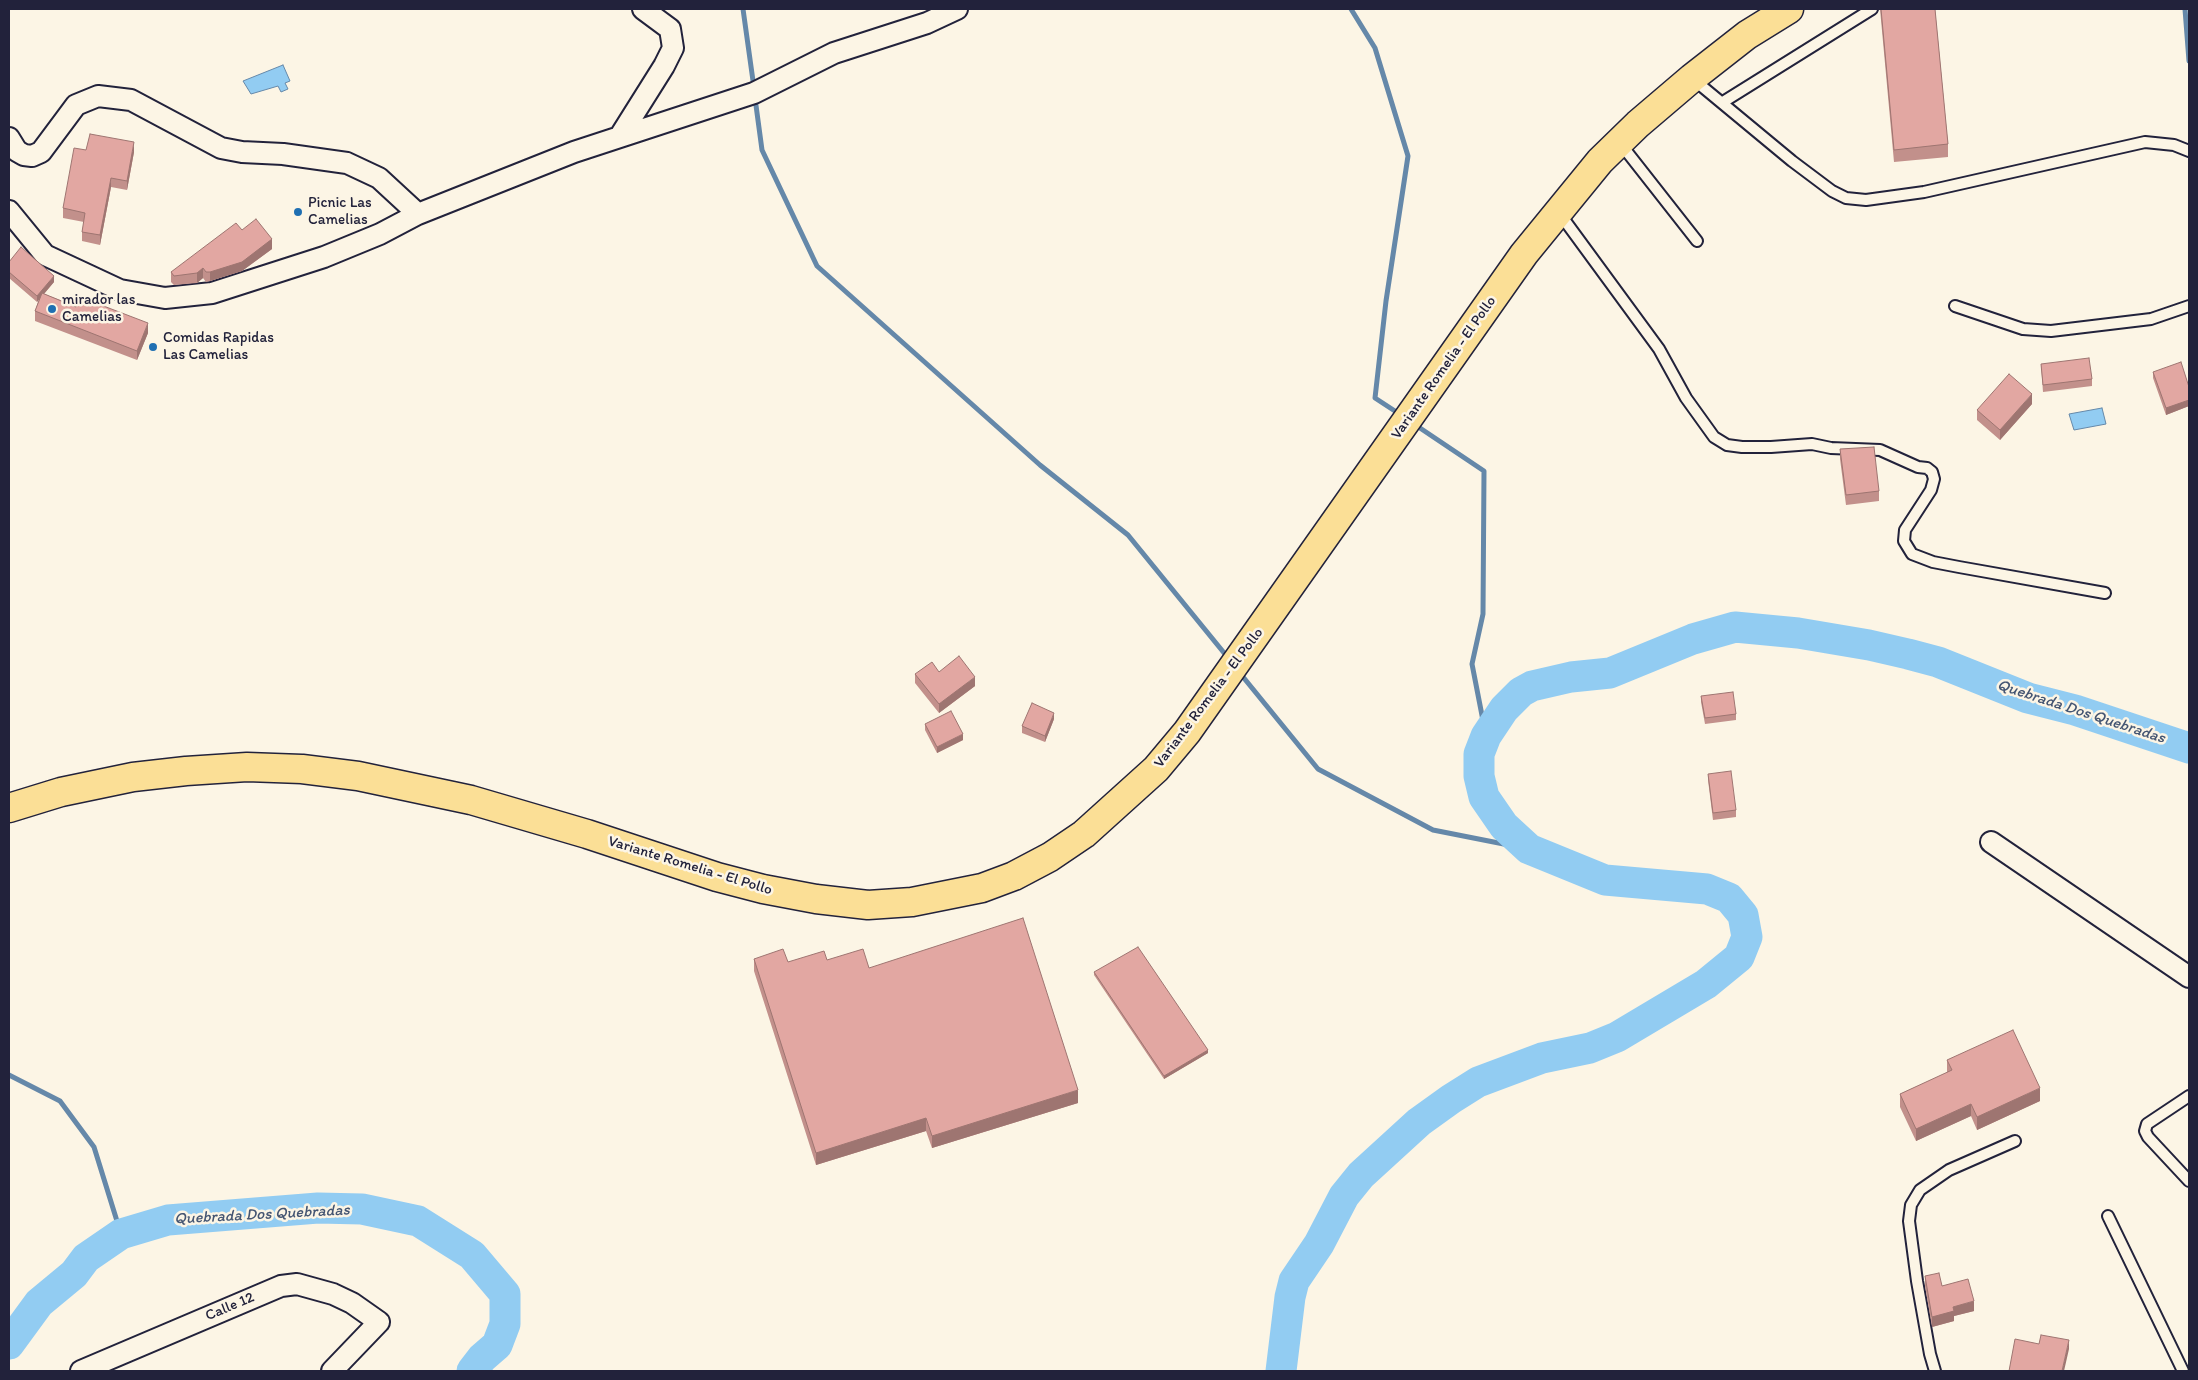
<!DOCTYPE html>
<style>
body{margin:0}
#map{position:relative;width:2198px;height:1380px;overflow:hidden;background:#fcf5e5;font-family:Itim,sans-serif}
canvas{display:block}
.frame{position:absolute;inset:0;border:10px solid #22223b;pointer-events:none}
</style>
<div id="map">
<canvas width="2198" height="1380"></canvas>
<div class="frame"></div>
</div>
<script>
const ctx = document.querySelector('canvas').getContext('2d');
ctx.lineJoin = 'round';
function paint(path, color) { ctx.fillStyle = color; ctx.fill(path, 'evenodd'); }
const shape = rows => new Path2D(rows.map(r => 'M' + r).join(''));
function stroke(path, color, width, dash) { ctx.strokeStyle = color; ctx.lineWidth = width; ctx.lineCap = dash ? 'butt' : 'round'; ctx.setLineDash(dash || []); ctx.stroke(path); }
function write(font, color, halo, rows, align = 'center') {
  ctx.font = font + ' Itim,sans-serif'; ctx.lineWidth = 5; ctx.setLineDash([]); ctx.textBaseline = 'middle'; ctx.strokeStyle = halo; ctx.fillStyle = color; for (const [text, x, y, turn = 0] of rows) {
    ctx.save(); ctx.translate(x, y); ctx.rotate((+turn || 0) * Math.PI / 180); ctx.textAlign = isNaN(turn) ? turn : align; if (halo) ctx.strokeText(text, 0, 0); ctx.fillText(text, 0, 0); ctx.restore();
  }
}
const water = shape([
 [283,65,290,81,285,83,288,89,281,92,278,86,251,94,243,81,283,65],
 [2102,408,2106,424,2074,430,2069,414,2102,408]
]);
const stream = shape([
 [743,9,754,88],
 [1351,9,1375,48,1408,156,1386,301,1375,398,1401,415],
 [2185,9,2189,61],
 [755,98,762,150,817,266,1040,465,1128,535,1229,659],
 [1414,424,1484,471,1483,614,1472,664,1486,736],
 [1239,672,1318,769,1433,830,1529,849],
 [9,1075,60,1101,94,1147,121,1234]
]);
const river = shape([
 [9,1344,39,1303,74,1274,86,1258,121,1234,168,1220,318,1208,362,1209,418,1221,472,1255,505,1294,505,1324,497,1345,482,1358,472,1371],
 [1281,1371,1290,1297,1294,1281,1319,1244,1344,1196,1361,1175,1419,1122,1451,1099,1478,1082,1542,1058,1590,1048,1617,1037,1706,984,1739,957,1747,937,1743,915,1729,898,1707,889,1605,880,1529,849,1504,826,1484,797,1479,776,1479,754,1486,736,1504,709,1521,692,1532,686,1571,677,1610,673,1693,639,1735,627,1798,633,1869,645,1908,654,1938,662,2028,698,2075,710,2189,748]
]);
const lane = shape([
 [1693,79,1792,161,1832,191,1846,198,1866,200,1924,192,2145,142,2174,145,2189,151],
 [1723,102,1872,9],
 [1620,143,1697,241],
 [1560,214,1659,349,1686,398,1714,437,1727,445,1742,447,1771,447,1812,444,1831,448,1880,450,1918,467,1927,468,1932,472,1934,479,1931,490,1905,530,1904,541,1912,554,1933,562,1959,567,2105,593],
 [1955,306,2023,329,2051,331,2151,319,2189,306],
 [2189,1096,2147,1124,2145,1131,2148,1137,2189,1181],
 [2108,1216,2183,1371],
 [1935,1371,1930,1354,1917,1281,1909,1221,1911,1205,1920,1190,1949,1170,2015,1141]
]);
const street = shape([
 [620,136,664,66,673,48,670,29,643,9],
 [9,138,17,151,24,155,32,156,41,152,76,105,98,96,131,100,221,148,242,152,283,154,347,163,379,178,418,214],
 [9,211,45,255,120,290,165,298,212,293,324,257,380,234,418,214,574,152,754,93,834,53,927,23,957,9],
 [1991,842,2189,977],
 [81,1371,281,1286,297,1284,333,1294,352,1303,379,1322,332,1371]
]);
const highway = shape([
 [9,808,61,792,133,777,186,771,247,767,302,769,358,776,471,800,587,834,717,877,763,889,816,899,868,905,912,902,982,888,1014,876,1050,857,1084,834,1156,769,1187,732,1524,254,1600,161,1638,124,1692,78,1747,35,1789,9]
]);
const wall = shape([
 [1880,9,1935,9,1948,144,1948,157,1894,162],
 [86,150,134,152,127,190,111,187,100,245,82,241,82,232,84,222,63,218,63,208],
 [242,230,272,249,242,271,210,281,206,282,203,278,197,283,174,285,171,282,171,272],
 [9,262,54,282,44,294,148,333,137,360,35,321,35,311,39,299,37,302,9,278],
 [2041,364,2092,379,2092,386,2043,392],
 [2153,372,2189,387,2189,406,2166,415,2153,378],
 [2032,404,2000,440,1977,420,1977,410],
 [1840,449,1879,491,1879,501,1846,505,1840,459],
 [939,672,975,686,939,713,915,683,915,674],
 [1701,696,1736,714,1736,720,1705,724,1701,702],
 [1054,719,1045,742,1022,733,1022,726],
 [925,724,963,740,937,753,925,730],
 [1708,774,1736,810,1736,817,1713,820,1708,780],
 [754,959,788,962,827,960,869,968,1078,1103,932,1148,926,1131,816,1165,754,971],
 [1094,972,1208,1053,1164,1079,1094,975],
 [1947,1060,2040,1101,1977,1130,1971,1116,1916,1141,1900,1107,1900,1094,1947,1073],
 [1925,1276,1942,1286,1974,1311,1954,1316,1954,1321,1932,1327,1925,1286]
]);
const shadedWall = shape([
 [134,142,134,152,127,190,127,181],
 [111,178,111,187,100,245,100,235],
 [272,239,272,249,242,271,210,281,210,272],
 [203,268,203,278,197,283,197,273],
 [54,276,54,282,37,302,37,296],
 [148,323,148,333,137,360,137,351],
 [2032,394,2032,404,2000,440,2000,430],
 [2189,400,2189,406,2166,415,2166,408],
 [975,677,975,686,939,713,939,704],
 [1054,713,1054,719,1045,742,1045,736],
 [963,734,963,740,937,753,937,747],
 [1208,1050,1208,1053,1164,1079,1164,1076],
 [2040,1088,2040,1101,1977,1130,1977,1117],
 [1078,1090,1078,1103,932,1148,932,1136],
 [1971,1104,1971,1116,1916,1141,1916,1129],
 [926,1118,926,1131,816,1165,816,1153],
 [1974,1301,1974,1311,1954,1316,1954,1321,1932,1327,1932,1317,1953,1307],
 [2069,1340,2069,1349,2064,1371,2062,1371]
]);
const building = shape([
 [1881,9,1935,9,1948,144,1894,150,1881,9],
 [90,134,134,142,127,181,111,178,100,235,82,232,85,213,63,208,74,148,86,150,90,134],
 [256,219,272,239,242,262,210,272,206,272,203,268,197,273,174,276,171,272,236,223,242,230,256,219],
 [21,247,54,276,37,296,9,272,9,262,21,247],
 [42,293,76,307,80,297,148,323,137,351,35,311,42,293],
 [2089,358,2092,379,2043,385,2041,364,2089,358],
 [2181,362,2189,387,2189,400,2166,408,2153,372,2181,362],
 [2009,374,2032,394,2000,430,1977,410,2009,374],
 [1874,447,1879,491,1846,495,1840,449,1874,447],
 [959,656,975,677,939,704,915,674,932,662,939,672,959,656],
 [1733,692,1736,714,1705,718,1701,696,1733,692],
 [1032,703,1054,713,1045,736,1022,726,1032,703],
 [951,711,963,734,937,747,925,724,951,711],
 [1731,771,1736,810,1713,813,1708,774,1731,771],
 [1023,918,1078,1090,932,1136,926,1118,816,1153,754,959,783,949,788,962,824,951,827,960,863,949,869,968,1023,918],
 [1138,947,1208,1050,1164,1076,1094,972,1138,947],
 [2013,1030,2040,1088,1977,1117,1971,1104,1916,1129,1900,1094,1952,1070,1947,1060,2013,1030],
 [1939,1273,1942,1286,1968,1279,1974,1301,1953,1307,1954,1311,1932,1317,1925,1276,1939,1273],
 [2041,1335,2069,1340,2062,1371,2009,1371,2015,1339,2039,1344,2041,1335]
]);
const markers = [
 [298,212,5,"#1f6fb2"],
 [52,309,5,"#1f6fb2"],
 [153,347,5,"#1f6fb2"]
];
const poiNames = [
 ["Picnic Las",308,203],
 ["Camelias",308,220],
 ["mirador las",62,300],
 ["Camelias",62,317],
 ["Comidas Rapidas",163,338],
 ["Las Camelias",163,355]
];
const streetNames = [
 ["Variante Romelia - El Pollo",1444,368,-55],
 ["Variante Romelia - El Pollo",1209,698,-53],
 ["Variante Romelia - El Pollo",690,866,17],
 ["Calle 12",230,1307,-23]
];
const waterNames = [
 ["Quebrada Dos Quebradas",2081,712,18],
 ["Quebrada Dos Quebradas",262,1215,-3]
];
paint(water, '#92ccf2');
stroke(water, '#6588a9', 1);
stroke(stream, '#6588a9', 5);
stroke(river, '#92ccf2', 31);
stroke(lane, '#22223b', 14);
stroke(street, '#22223b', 24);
stroke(highway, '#22223b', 31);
stroke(lane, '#fcf5e5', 10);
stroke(street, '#fcf5e5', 20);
stroke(highway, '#fbdf96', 28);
paint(wall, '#c2908b');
paint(shadedWall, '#9e7571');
paint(building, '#e2a7a2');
stroke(building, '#9e7571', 1);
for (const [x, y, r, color] of markers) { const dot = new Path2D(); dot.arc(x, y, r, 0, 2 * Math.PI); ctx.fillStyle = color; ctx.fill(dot); stroke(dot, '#fcf5e5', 2); }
write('15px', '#22223b', '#fcf5e5', poiNames, 'left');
write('15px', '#22223b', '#fcf5e5', streetNames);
write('italic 16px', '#445572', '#fcf5e5', waterNames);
</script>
